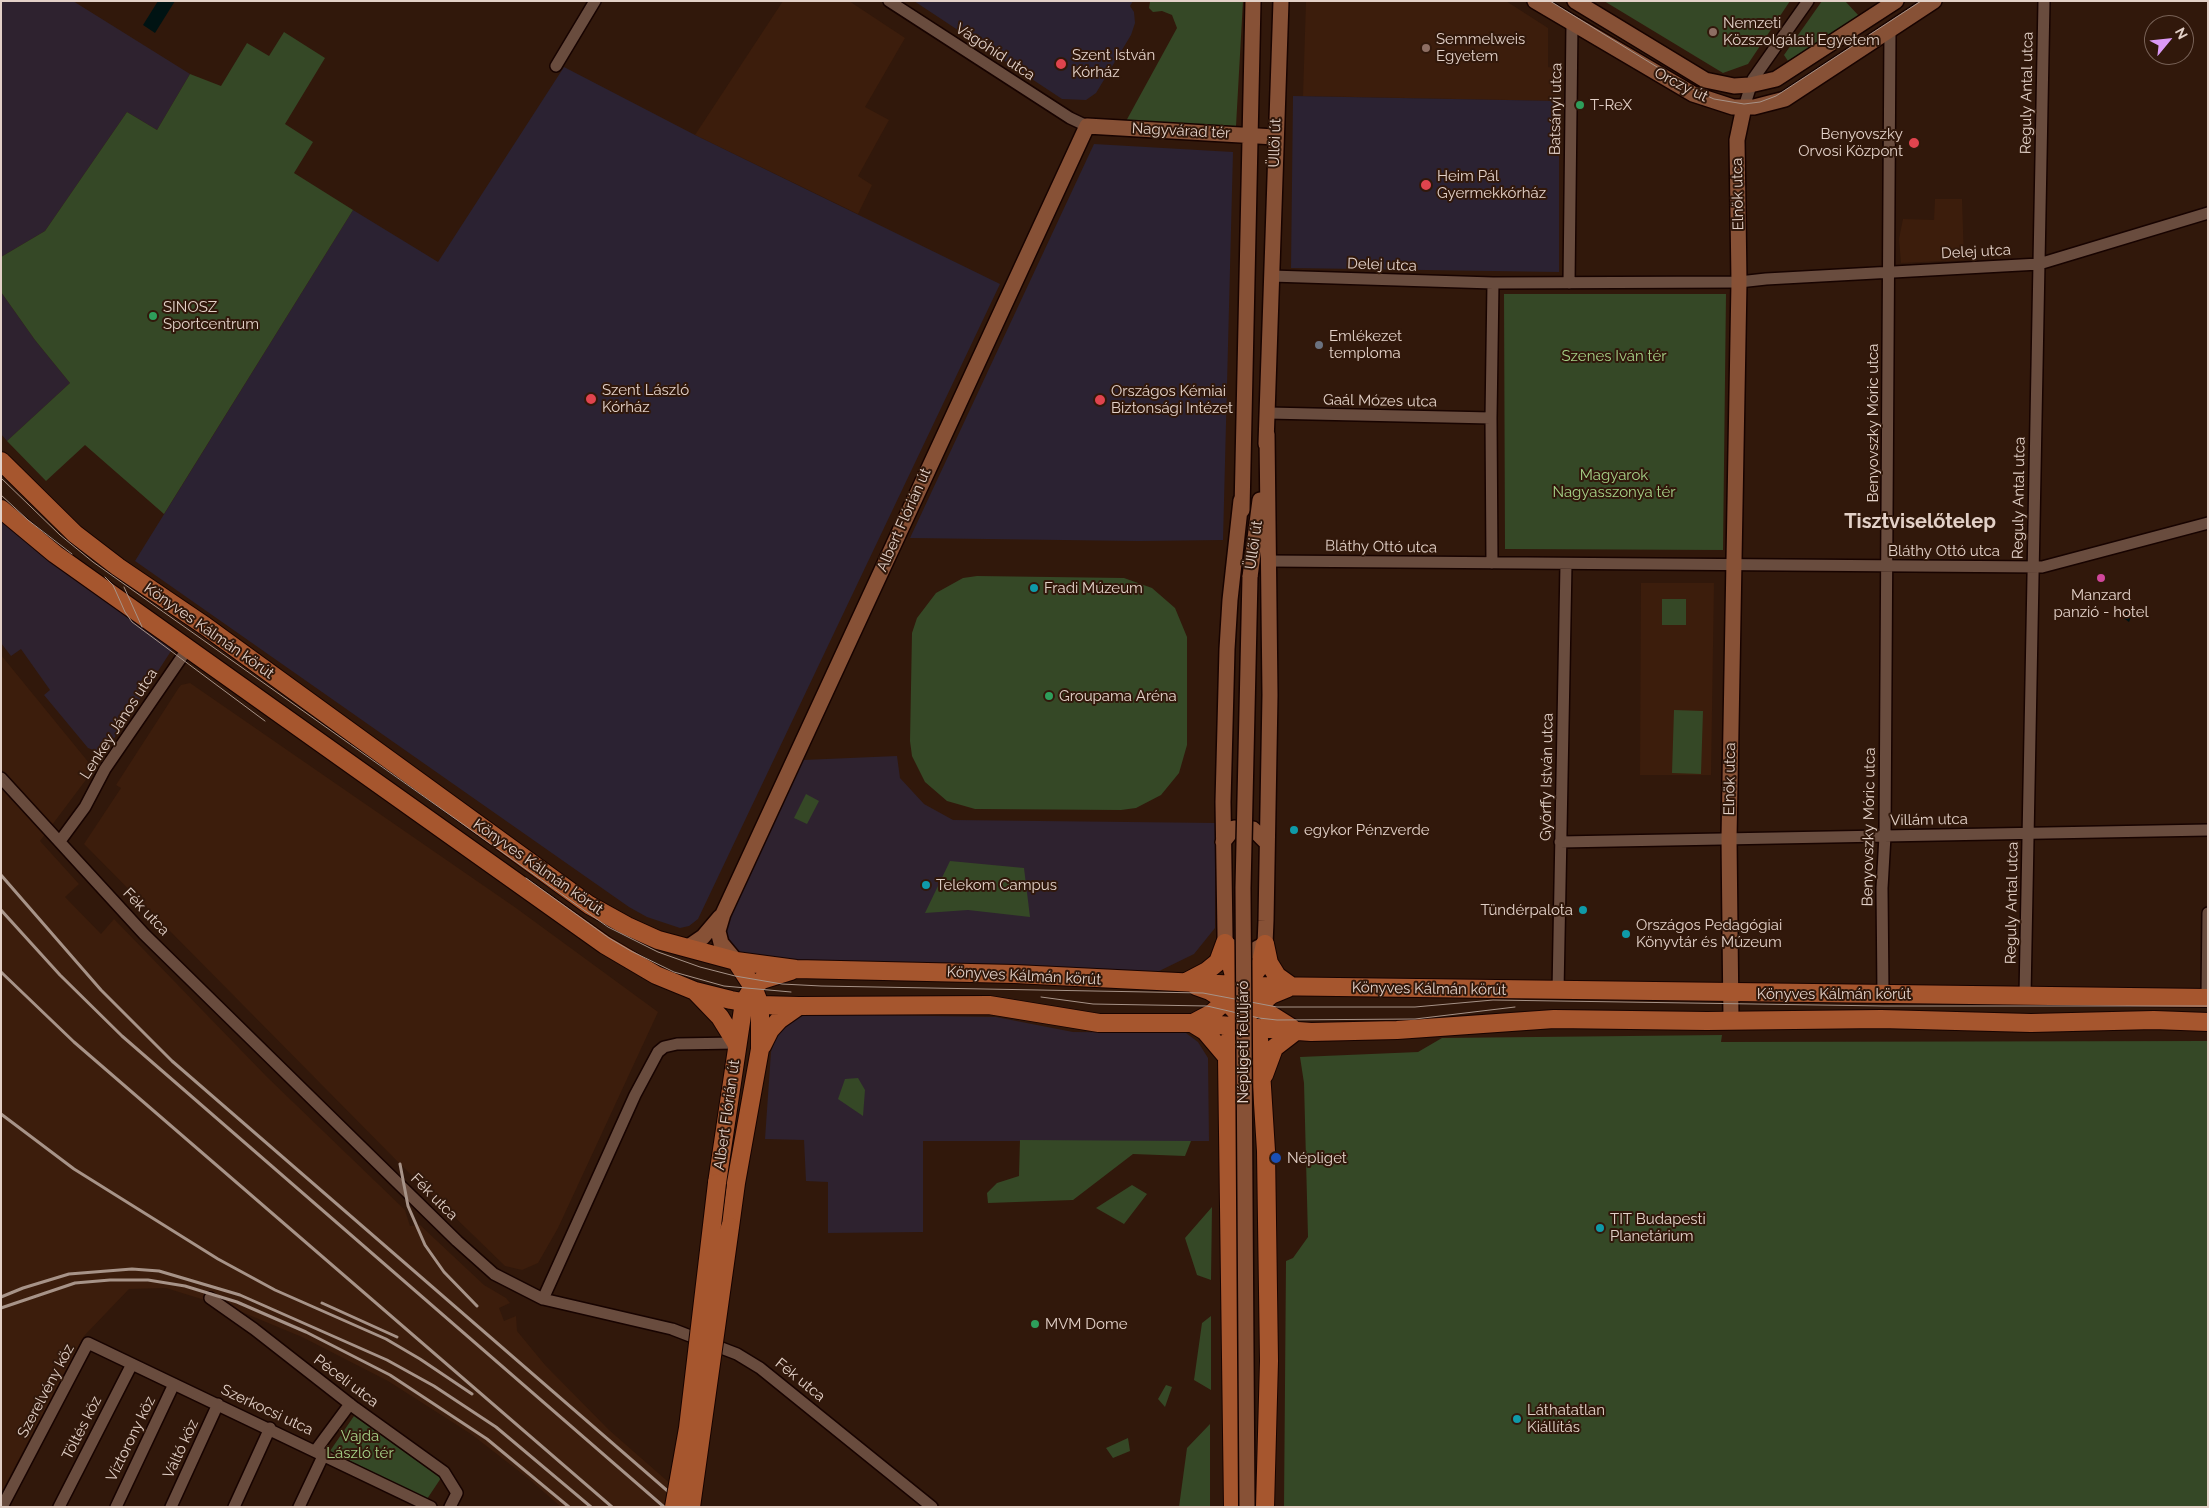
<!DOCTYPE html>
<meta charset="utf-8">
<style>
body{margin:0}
#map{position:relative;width:2209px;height:1508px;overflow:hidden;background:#31180b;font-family:Raleway,sans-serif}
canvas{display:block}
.frame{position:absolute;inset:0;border:2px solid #e3d1c8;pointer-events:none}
.north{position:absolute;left:2144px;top:15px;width:50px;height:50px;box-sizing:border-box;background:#31180b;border:1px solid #786257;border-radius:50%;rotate:62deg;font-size:14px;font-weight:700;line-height:20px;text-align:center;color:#e3d1c8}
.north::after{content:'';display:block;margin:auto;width:18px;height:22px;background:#db99f5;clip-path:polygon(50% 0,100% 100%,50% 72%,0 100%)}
</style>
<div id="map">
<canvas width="2209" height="1508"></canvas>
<div class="frame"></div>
<div class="north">N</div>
</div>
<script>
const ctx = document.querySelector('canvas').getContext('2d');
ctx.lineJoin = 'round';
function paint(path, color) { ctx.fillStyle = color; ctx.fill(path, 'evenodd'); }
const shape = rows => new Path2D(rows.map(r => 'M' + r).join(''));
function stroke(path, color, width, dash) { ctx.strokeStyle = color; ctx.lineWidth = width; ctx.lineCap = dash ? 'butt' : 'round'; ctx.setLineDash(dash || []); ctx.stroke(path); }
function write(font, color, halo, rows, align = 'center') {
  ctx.font = font + ' Raleway,sans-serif'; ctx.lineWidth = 4; ctx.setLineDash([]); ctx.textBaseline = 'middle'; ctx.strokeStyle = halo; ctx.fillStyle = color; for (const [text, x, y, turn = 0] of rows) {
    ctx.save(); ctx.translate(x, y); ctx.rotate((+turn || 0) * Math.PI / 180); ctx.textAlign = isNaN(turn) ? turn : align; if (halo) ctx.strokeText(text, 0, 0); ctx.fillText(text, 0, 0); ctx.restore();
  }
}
const commercial = shape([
 [1,1,73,1,190,74,157,130,127,112,45,231,1,257],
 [1,292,35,340,70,383,7,441,1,434],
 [1,518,173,648,104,754,88,748,44,695,50,690,21,649,11,656,1,643],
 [897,756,900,778,924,804,953,820,1216,823,1215,928,1194,954,1151,975,819,967,715,951,803,760],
 [812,1014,996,1017,1073,1032,1186,1033,1198,1042,1208,1058,1209,1141,923,1141,923,1232,828,1233,828,1182,806,1181,804,1140,765,1139,771,1052,776,1037,785,1026,799,1017]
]);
const built = shape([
 [783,1,849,1,905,38,865,107,889,120,858,176,872,185,858,214,695,135],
 [1306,1,1506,1,1548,28,1548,67,1562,69,1559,101,1303,96],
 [1935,199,1962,199,1964,260,1901,263,1899,239,1903,219,1934,220],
 [1641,583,1714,583,1711,775,1640,775],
 [1,655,94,769,40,841,79,884,65,897,101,934,114,919,267,1077,405,1210,410,1226,420,1225,484,1285,506,1298,510,1303,499,1308,504,1321,516,1316,517,1331,545,1365,609,1430,697,1507,561,1507,529,1479,471,1434,388,1381,302,1337,237,1310,166,1288,129,1289,84,1336,1,1493],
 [190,683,516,908,658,1012,558,1228,538,1263,522,1270,505,1266,400,1164,84,844,121,788,116,785,178,689,181,685]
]);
const medical = shape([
 [914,1,1133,1,1130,6,1134,12,1135,23,1131,35,1096,93,1086,100,1062,99],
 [564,67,695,135,1000,284,698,919,689,926,680,928,647,917,629,907,135,561,353,210,438,262],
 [1293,96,1559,101,1559,272,1291,268],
 [1094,144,1233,152,1223,540,1138,541,910,538]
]);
const green = shape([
 [1243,1,1236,126,1125,123,1177,28,1172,15,1162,11,1153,12,1149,8,1150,2],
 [1604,1,1790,1,1748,64,1723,73],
 [1822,1,1845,1,1859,16,1788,61,1784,55],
 [284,32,325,58,285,124,313,142,294,173,353,210,164,514,85,445,46,481,7,441,70,383,35,340,1,292,1,257,45,231,127,112,157,130,190,74,221,86,247,43,269,56],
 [1504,294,1726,294,1723,550,1505,549],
 [977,576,1124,578,1152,588,1175,608,1187,637,1187,745,1179,773,1161,795,1136,808,1121,810,975,809,947,801,925,782,912,756,910,741,912,633,917,618,936,593,963,578],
 [1662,599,1686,599,1686,625,1662,625],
 [1674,710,1703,711,1701,774,1672,773],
 [806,794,819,801,807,824,794,818],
 [950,861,1024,868,1030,917,968,910,925,913],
 [1722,1035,1721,1042,2208,1041,2208,1507,1284,1507,1286,1261,1293,1258,1308,1237,1304,1083,1300,1057,1418,1052,1442,1038],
 [858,1078,865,1090,863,1116,838,1099,845,1079],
 [1020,1140,1191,1141,1185,1156,1133,1154,1073,1200,988,1203,987,1193,997,1183,1019,1176],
 [1132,1185,1147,1194,1124,1224,1096,1208],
 [1212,1207,1211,1280,1197,1275,1185,1238],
 [1211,1316,1211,1390,1194,1380,1202,1323],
 [1166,1385,1172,1387,1165,1407,1158,1399],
 [354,1416,441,1478,427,1499,330,1451],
 [1210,1424,1210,1507,1179,1507,1187,1448],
 [1128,1438,1130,1451,1113,1458,1106,1448]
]);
const water = shape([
 [158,1,175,1,155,33,143,25],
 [2123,608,2127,608,2129,611,2131,617,2129,622,2122,617]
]);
const street = shape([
 [889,1,1070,118,1087,126],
 [556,66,595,1],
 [1744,107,1753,79,1808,1],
 [1271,276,1493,283,1739,282,1766,279,2039,264,2208,213],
 [1569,283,1572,24],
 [1268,413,1491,418],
 [1269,561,2042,567,2208,523],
 [1492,563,1491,418,1493,283],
 [1,778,144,934,457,1241,494,1274,543,1299,672,1329,737,1354,760,1368,932,1507],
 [60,841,85,807,105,769,188,648],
 [1560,842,2208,830],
 [1558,991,1566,564],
 [1883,994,1882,888,1885,836,1890,31],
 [2025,995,2044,1],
 [2207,998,2208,913],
 [210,1298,254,1329,355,1408,444,1472,457,1493,450,1507],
 [543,1299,635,1095,658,1052,664,1047,677,1044,736,1043],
 [316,1450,350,1404],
 [2,1507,88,1343,431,1507],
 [59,1507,132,1364],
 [116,1507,174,1384],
 [171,1507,218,1404],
 [234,1507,270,1428],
 [299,1507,324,1454]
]);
const secondary = shape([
 [1535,1,1693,94,1733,107,1754,107,1785,99,1934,1],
 [1575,1,1705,80,1734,86,1750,85,1776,79,1896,1],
 [1266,444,1281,1],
 [1241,500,1230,600,1227,649,1223,802,1225,935,1225,943,1238,950,1252,951,1265,944,1266,921,1270,695,1267,434],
 [1242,510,1253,1],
 [1250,577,1260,500],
 [1223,842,1234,828,1253,829,1266,842],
 [687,948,703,937,720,917],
 [736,961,721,943,718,931,723,914,1087,126,1275,137],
 [1731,1020,1729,838,1739,282,1737,140,1744,107]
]);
const primary = shape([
 [1,461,75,534,118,567,205,626,589,905,627,926,658,940,736,961,796,969,1015,974,1259,986,2208,998],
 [1,509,55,554,605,945,656,975,695,991,731,1000,760,1005,799,1006,989,1005,1099,1023,1192,1023,1311,1032,1397,1030,1554,1019,1707,1021,1881,1019,2031,1023,2154,1020,2208,1022],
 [1225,943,1233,972,1241,989,1257,1006,1292,1028],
 [1265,944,1269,963,1277,976,1291,986],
 [1186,982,1207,971,1218,962,1225,943],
 [1196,986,1210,991,1226,1001,1250,1026,1259,1039,1266,1151,1269,1361,1265,1507],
 [695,991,720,1017,736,1043],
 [1192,1023,1205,1031,1227,1057],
 [1193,1023,1212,1013,1250,979,1260,966,1265,944],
 [762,1046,770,1030,779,1020,799,1006],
 [1264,1075,1274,1048,1296,1031],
 [717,1183,744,1002,753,987,762,980,791,971],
 [730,1227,736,1183,760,1049,760,1005,753,987,736,961],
 [1233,1507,1227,1057,1230,1038,1242,1019,1271,995,1288,988]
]);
const tram = shape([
 [1550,1,1696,91,1714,99,1744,104,1760,102,1776,96,1921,1],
 [1,478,60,535,93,562,608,927,658,952,700,967,735,976,782,984,821,986,1203,993,1277,1007,1415,1007,1493,1000,1884,1006,2208,1006],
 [1,495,28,520,72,554],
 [105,577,113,585,125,612,132,622,265,721],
 [124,587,142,627],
 [526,878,609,938,631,951,674,972,724,986,791,992],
 [1041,997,1093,1004,1207,1006,1259,1018,1277,1020,1415,1019,1515,1007]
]);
const rail = shape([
 [1,875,101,990,172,1061,686,1507],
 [1,910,60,975,122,1036,664,1507],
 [1,972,74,1042,612,1507],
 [1,1114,74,1169,218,1259,275,1290,386,1339,420,1359,472,1394],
 [400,1164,408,1206,425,1245,444,1272,477,1306],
 [1,1297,23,1288,69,1274,132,1269,159,1271,240,1295,387,1360,434,1386,496,1427,591,1507],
 [322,1303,397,1337],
 [1,1308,75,1283,110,1280,148,1280,185,1286,237,1302,306,1332,390,1375,487,1439,569,1507]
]);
const secondaryBridge = shape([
 [1247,1507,1243,888,1250,577]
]);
const primaryBridge = shape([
 [674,1507,688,1428,717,1183],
 [691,1507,730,1227]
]);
const markers = [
 [1713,32,5,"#8d6e63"],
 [1426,48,5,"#8d6e63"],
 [1061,64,6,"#e0444e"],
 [1580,105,5,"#2e9e5b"],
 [1914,143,6,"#e0444e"],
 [1426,185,6,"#e0444e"],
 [153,316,5,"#2e9e5b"],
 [1319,345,5,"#6b7280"],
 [591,399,6,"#e0444e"],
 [1100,400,6,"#e0444e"],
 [2101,578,5,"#d1479c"],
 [1034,588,5,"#0f9aa8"],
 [1049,696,5,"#2e9e5b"],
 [1294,830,5,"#0f9aa8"],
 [926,885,5,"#0f9aa8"],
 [1583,910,5,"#0f9aa8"],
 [1626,934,5,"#0f9aa8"],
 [1276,1158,6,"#1a4fb4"],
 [1600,1228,5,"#0f9aa8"],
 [1035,1324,5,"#2e9e5b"],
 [1517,1419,5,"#0f9aa8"]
];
const poiNames = [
 ["Nemzeti",1723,23],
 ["Közszolgálati Egyetem",1723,40],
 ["Semmelweis",1436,39],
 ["Egyetem",1436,56],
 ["Szent István",1072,55],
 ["Kórház",1072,72],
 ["T-ReX",1590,105],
 ["Benyovszky",1903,134,"right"],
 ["Orvosi Központ",1903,151,"right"],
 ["Heim Pál",1437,176],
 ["Gyermekkórház",1437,193],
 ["SINOSZ",163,307],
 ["Sportcentrum",163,324],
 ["Emlékezet",1329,336],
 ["temploma",1329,353],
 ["Szent László",602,390],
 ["Kórház",602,407],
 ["Országos Kémiai",1111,391],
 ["Biztonsági Intézet",1111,408],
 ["Fradi Múzeum",1044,588],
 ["Manzard",2101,595,"center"],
 ["panzió - hotel",2101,612,"center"],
 ["Groupama Aréna",1059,696],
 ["egykor Pénzverde",1304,830],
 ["Telekom Campus",936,885],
 ["Tündérpalota",1573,910,"right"],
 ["Országos Pedagógiai",1636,925],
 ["Könyvtár és Múzeum",1636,942],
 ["Népliget",1287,1158],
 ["TIT Budapesti",1610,1219],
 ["Planetárium",1610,1236],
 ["MVM Dome",1045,1324],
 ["Láthatatlan",1527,1410],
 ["Kiállítás",1527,1427]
];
const streetNames = [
 ["Vágóhíd utca",995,52,33],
 ["Orczy út",1681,85,27],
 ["Reguly Antal utca",2027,93,-89],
 ["Batsányi utca",1556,109,-89],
 ["Nagyvárad tér",1181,131,3],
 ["Üllői út",1275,143,-88],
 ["Elnök utca",1738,194,-91],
 ["Delej utca",1976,252,-3],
 ["Delej utca",1382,265,2],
 ["Gaál Mózes utca",1380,401,1],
 ["Benyovszky Móric utca",1873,423,-90],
 ["Reguly Antal utca",2019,498,-89],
 ["Albert Flórián út",904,520,-66],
 ["Üllői út",1254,545,-82],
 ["Bláthy Ottó utca",1381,547,1],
 ["Bláthy Ottó utca",1944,551],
 ["Könyves Kálmán körút",209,631,35],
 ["Lenkey János utca",119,724,-57],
 ["Győrffy István utca",1547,777,-89],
 ["Elnök utca",1730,779,-89],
 ["Villám utca",1929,820,-1],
 ["Benyovszky Móric utca",1869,827,-89],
 ["Könyves Kálmán körút",538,867,35],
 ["Reguly Antal utca",2012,903,-89],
 ["Fék utca",146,912,46],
 ["Könyves Kálmán körút",1024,976,3],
 ["Könyves Kálmán körút",1429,989,1],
 ["Könyves Kálmán körút",1834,994],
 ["Népligeti felüljáró",1243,1042,-90],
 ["Albert Flórián út",727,1115,-82],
 ["Fék utca",434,1197,45],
 ["Fék utca",800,1380,39],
 ["Péceli utca",346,1381,37],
 ["Szerelvény köz",46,1391,-62],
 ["Szerkocsi utca",267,1410,25],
 ["Töltés köz",82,1428,-63],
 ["Víztorony köz",131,1439,-64],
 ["Váltó köz",181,1449,-65]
];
const parkNames = [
 ["Szenes Iván tér",1614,356],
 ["Magyarok",1614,475],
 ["Nagyasszonya tér",1614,492],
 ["Vajda",360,1436],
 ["László tér",360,1453]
];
const districtNames = [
 ["Tisztviselőtelep",1920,522]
];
paint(commercial, '#2e222f');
paint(built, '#3c1d0c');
paint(medical, '#2b2232');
paint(green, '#354826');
paint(water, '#001313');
stroke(street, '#170300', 14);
stroke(secondary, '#170300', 18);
stroke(primary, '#170300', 20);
stroke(street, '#694c3e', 11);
stroke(secondary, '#875136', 15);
stroke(primary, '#a6562e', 18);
stroke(tram, '#a79388', 1);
stroke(rail, '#a79388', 3);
stroke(secondaryBridge, '#170300', 18, []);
stroke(primaryBridge, '#170300', 20, []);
stroke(secondaryBridge, '#875136', 15);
stroke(primaryBridge, '#a6562e', 18);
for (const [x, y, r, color] of markers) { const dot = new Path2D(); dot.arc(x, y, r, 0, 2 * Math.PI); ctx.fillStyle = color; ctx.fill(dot); stroke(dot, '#31180b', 2); }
write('15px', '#e3d1c8', '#31180b', poiNames, 'left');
write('15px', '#e3d1c8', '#31180b', streetNames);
write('15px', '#a6d187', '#31180b', parkNames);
write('bold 20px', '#e3d1c8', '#31180b', districtNames);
</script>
